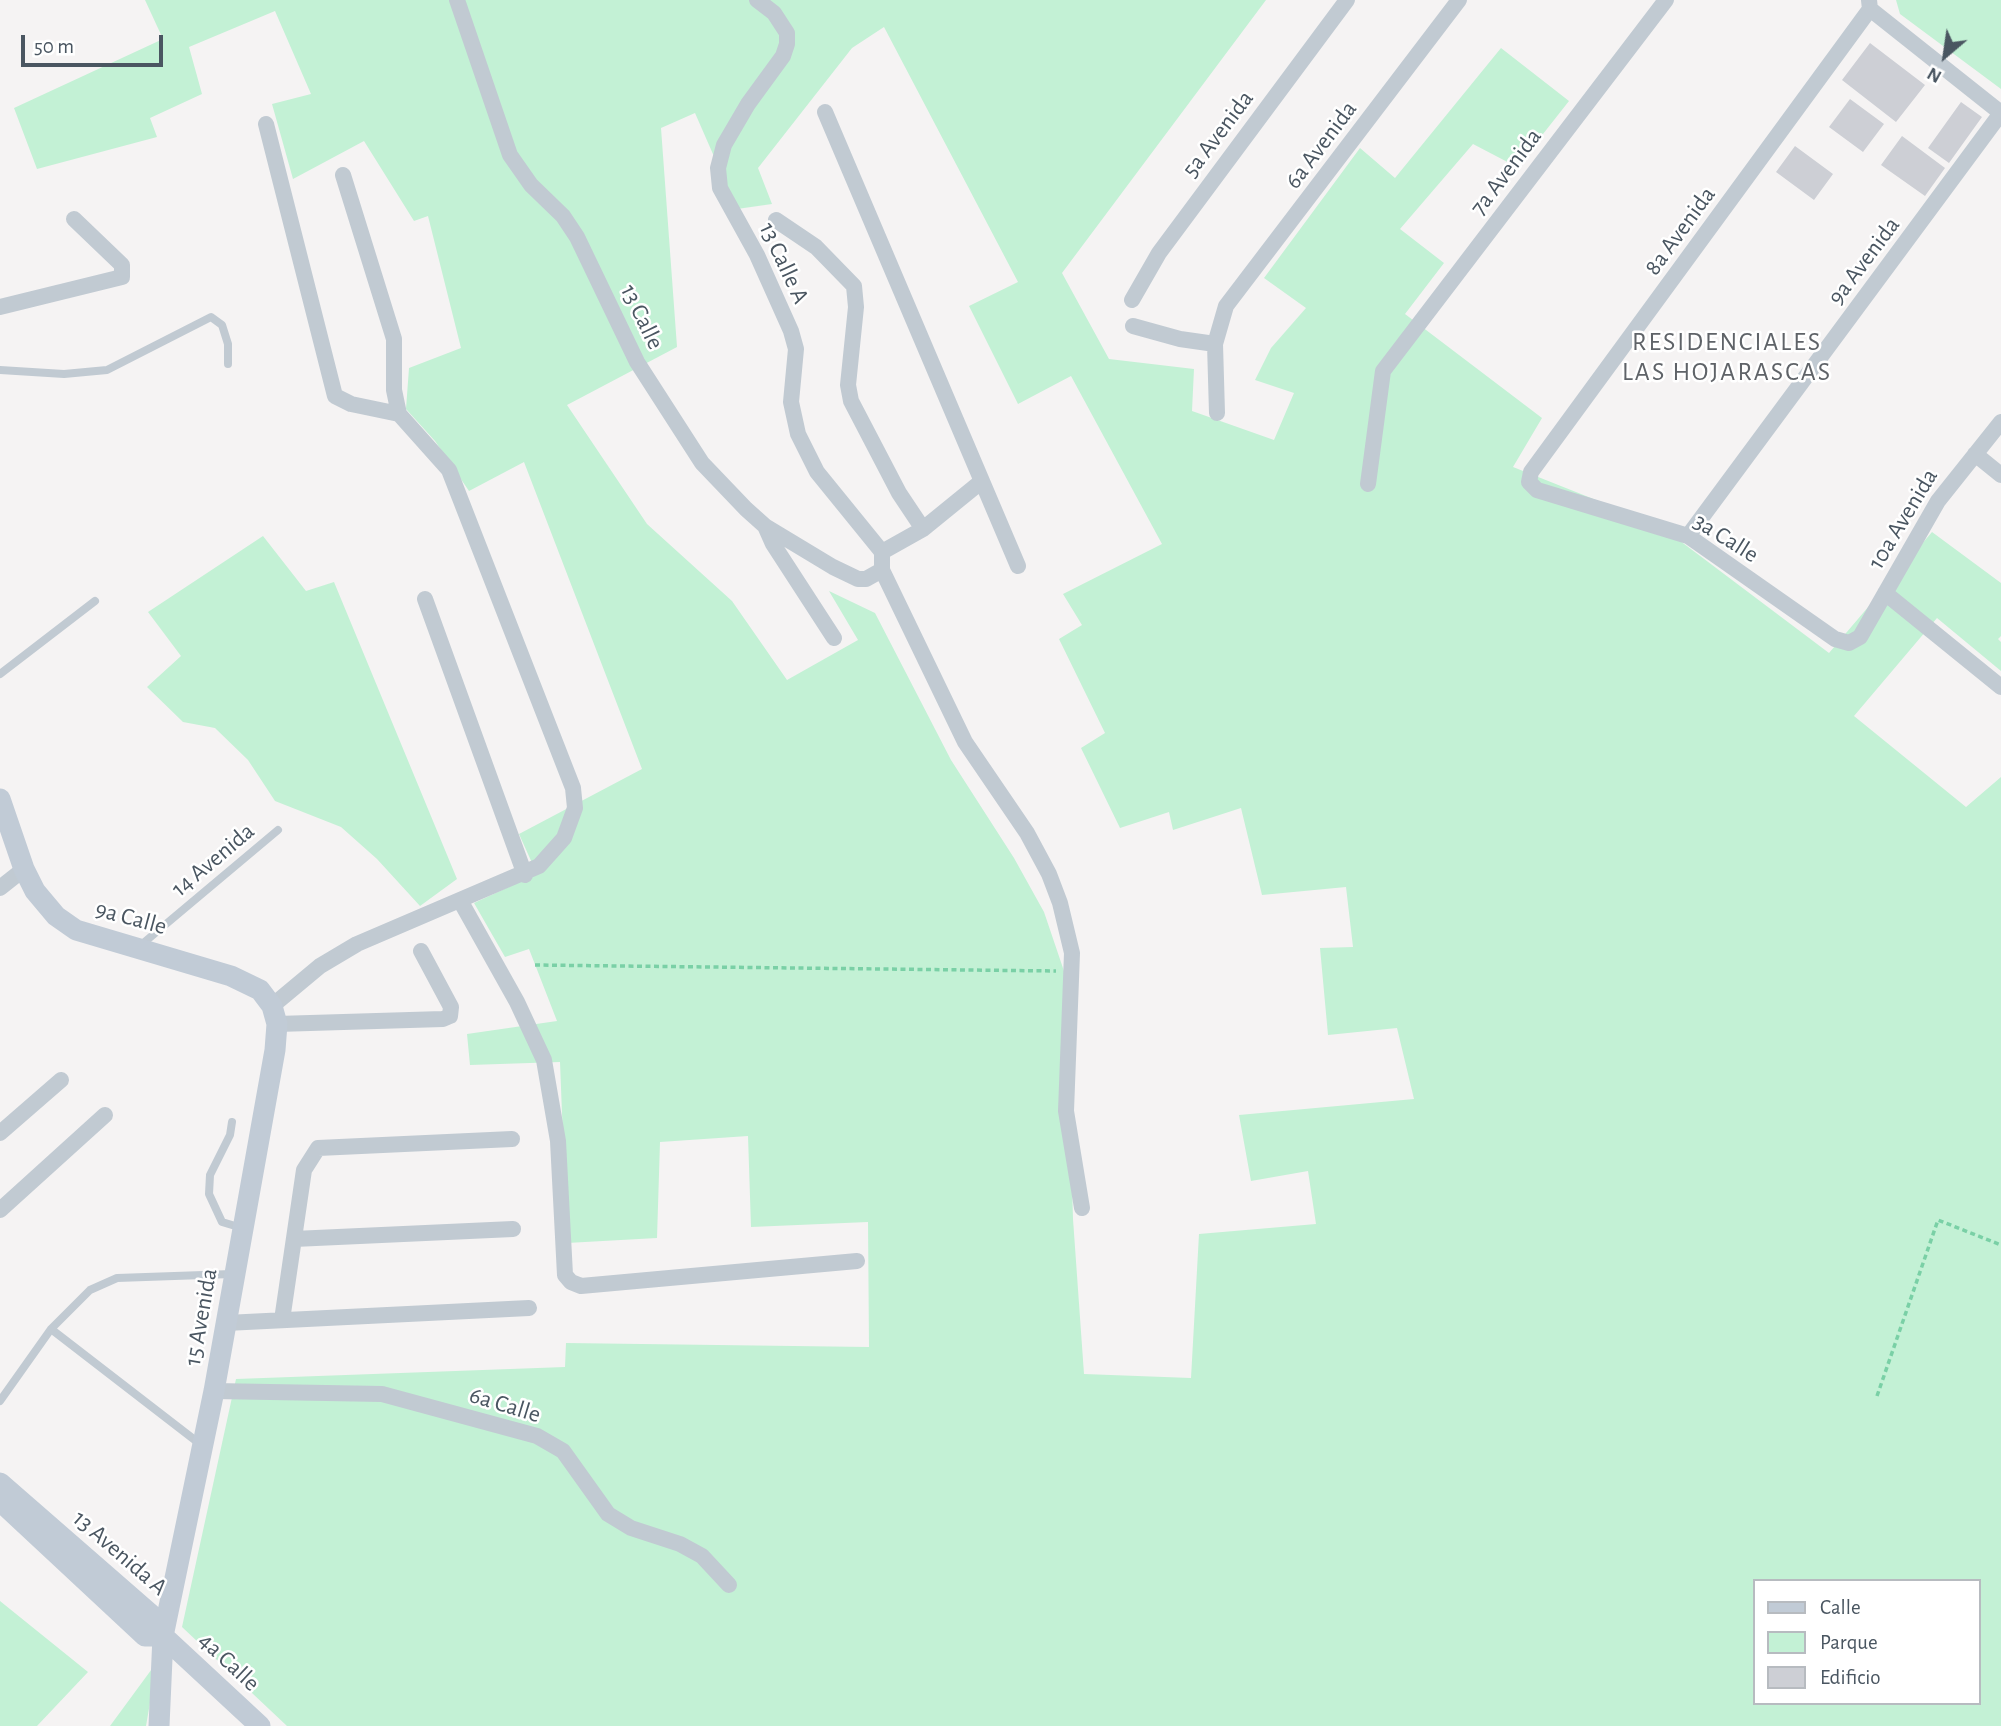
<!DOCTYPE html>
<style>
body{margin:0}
#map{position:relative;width:2001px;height:1726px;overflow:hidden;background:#f5f3f3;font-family:"Alegreya Sans",sans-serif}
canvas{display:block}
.legend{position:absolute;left:1753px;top:1579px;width:228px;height:126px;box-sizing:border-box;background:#fff;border:2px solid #b7bbc0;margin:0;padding:9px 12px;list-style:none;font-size:21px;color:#4a5661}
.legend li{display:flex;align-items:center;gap:14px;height:35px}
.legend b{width:35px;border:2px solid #b7bbc0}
.north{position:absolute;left:1910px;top:21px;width:70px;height:70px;-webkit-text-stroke:5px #fff;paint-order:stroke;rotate:209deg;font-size:19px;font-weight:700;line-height:28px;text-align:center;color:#4a5661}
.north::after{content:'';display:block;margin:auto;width:24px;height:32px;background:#4a5661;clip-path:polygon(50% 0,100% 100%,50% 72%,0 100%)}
.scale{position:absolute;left:21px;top:35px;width:142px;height:32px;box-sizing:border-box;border:4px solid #4a5661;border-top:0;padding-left:9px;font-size:21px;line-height:24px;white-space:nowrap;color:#4a5661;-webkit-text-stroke:5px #fff;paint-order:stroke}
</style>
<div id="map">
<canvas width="2001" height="1726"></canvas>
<ul class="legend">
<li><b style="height:9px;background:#c1cbd6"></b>Calle</li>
<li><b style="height:19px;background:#c3f1d5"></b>Parque</li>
<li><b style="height:19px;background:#cdcfd5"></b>Edificio</li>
</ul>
<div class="north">N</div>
<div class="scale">50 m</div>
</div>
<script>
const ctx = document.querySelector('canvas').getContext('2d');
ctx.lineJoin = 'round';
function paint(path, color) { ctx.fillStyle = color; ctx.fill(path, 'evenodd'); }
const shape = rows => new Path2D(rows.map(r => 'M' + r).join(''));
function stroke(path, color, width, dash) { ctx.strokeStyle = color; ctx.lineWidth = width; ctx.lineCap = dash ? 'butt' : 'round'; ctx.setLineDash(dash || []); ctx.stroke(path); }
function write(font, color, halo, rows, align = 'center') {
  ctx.font = font + ' "Alegreya Sans",sans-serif'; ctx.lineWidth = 5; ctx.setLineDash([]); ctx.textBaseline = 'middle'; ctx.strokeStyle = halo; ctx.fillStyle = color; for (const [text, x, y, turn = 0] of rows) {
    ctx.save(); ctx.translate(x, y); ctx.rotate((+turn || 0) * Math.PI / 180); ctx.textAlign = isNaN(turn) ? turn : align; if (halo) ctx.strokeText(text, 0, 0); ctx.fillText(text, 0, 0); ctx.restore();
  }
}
const green = shape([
 [145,0,1266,0,1062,273,1109,359,1194,369,1192,411,1274,440,1294,393,1255,380,1271,348,1306,308,1264,278,1360,148,1395,178,1501,48,1569,101,1517,167,1473,144,1400,229,1444,263,1405,314,1542,418,1513,467,1659,525,1829,653,1932,532,2001,583,2001,636,1998,639,2001,642,2001,671,1937,618,1854,716,1966,807,2001,777,2001,1726,287,1726,182,1627,236,1379,565,1367,566,1343,869,1347,868,1222,751,1227,748,1136,660,1142,657,1238,567,1243,560,1062,470,1065,467,1034,557,1021,529,949,505,957,474,903,537,874,519,834,642,769,524,462,469,491,435,441,406,409,409,368,461,348,428,216,414,221,364,141,293,179,272,104,311,94,275,11,189,47,202,94,150,118,157,137,37,169,14,108,163,39],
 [884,27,1018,282,969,306,1018,404,1071,376,1162,544,1063,594,1082,625,1059,639,1105,733,1081,748,1120,828,1169,812,1173,830,1241,808,1262,895,1346,887,1353,947,1320,948,1328,1035,1397,1028,1414,1099,1239,1115,1251,1181,1308,1171,1316,1224,1199,1234,1191,1378,1084,1374,1073,1219,1066,977,1044,912,1014,858,951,760,875,613,829,591,858,640,787,680,732,601,647,524,567,405,677,347,661,128,695,113,737,209,772,204,758,168,852,48],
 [1754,1581,1978,1581,1978,1703,1754,1703],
 [1896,0,2001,0,2001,89,1900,14],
 [263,536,306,591,334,582,457,879,420,906,377,859,341,827,275,801,248,760,215,728,183,722,147,687,181,656,148,612],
 [0,1601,88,1672,37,1726,0,1726],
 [157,1662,146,1726,110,1726]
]);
const building = shape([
 [1870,43,1925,85,1896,122,1842,80],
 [1850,99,1884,124,1863,152,1829,127],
 [1961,102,1982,117,1949,163,1928,148],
 [1902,136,1945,168,1925,196,1881,165],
 [1795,146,1833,174,1814,200,1776,172]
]);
const path = shape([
 [535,965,1056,971],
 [1877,1396,1938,1220,2001,1245]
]);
const lane = shape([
 [0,370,64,374,107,370,211,317,222,325,228,344,228,364],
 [0,674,95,601],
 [141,945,278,830],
 [232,1122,230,1135,210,1175,209,1194,222,1222,242,1228],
 [51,1329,200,1444],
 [0,1401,51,1329,90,1290,117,1278,232,1274]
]);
const street = shape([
 [457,0,510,155,531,185,563,216,577,237,637,362,702,463,746,509,765,526,833,567,858,579,866,579,882,570,882,552,923,529,982,481],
 [757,0,774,13,787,33,787,44,783,56,748,104,724,145,718,168,720,188,757,255,791,331,796,349,791,402,798,434,817,472,882,552],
 [1869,0,1870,9,2001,113],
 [1870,9,1531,472,1529,482,1537,490,1688,536,1835,639,1849,643,1860,637,1938,501,2001,422],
 [825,112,1018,566],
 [266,124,335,396,351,404,399,414,449,470,573,788,575,808,564,838,539,866,357,944,320,966,272,1006],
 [343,175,394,339,394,390,399,414],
 [776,220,816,247,854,286,856,307,848,385,851,401,899,493,923,529],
 [1132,300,1159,253,1347,0],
 [0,307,122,277,122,265,74,219],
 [1133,326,1180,339,1215,344],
 [1217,413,1215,344,1226,306,1459,0],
 [1975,454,2001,475],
 [1368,484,1383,371,1666,0],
 [765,526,773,544,834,638],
 [1688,536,2001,113],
 [882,570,965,742,1027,833,1049,874,1060,903,1072,953,1066,1111,1082,1208],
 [1885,593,2001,687],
 [425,599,525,875],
 [0,888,24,869],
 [461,902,517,1002,544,1060,558,1141,565,1275,571,1282,581,1286,857,1261],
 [277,1024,443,1019,450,1016,451,1007,421,951],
 [0,1133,61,1080],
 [0,1210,105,1115],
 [294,1239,513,1229],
 [282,1320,304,1170,318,1148,512,1139],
 [226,1323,529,1308],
 [214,1391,382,1394,537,1436,563,1451,608,1514,631,1528,680,1544,702,1556,729,1585]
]);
const secondary = shape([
 [0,799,24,869,35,891,56,916,76,930,231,976,260,990,272,1006,277,1024,275,1050,214,1391,163,1636,159,1726],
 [0,1483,156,1619,163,1636,260,1726],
 [0,1501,145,1636,163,1636]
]);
const streetNames = [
 ["5a Avenida",1218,134,-53],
 ["6a Avenida",1321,145,-53],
 ["7a Avenida",1506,172,-53],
 ["8a Avenida",1680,231,-54],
 ["9a Avenida",1864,261,-53],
 ["13 Calle A",784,263,65],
 ["13 Calle",642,317,64],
 ["10a Avenida",1903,519,-59],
 ["3a Calle",1726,538,32],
 ["14 Avenida",213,860,-40],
 ["9a Calle",131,918,15],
 ["15 Avenida",201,1317,-80],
 ["6a Calle",505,1405,17],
 ["13 Avenida A",120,1553,41],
 ["4a Calle",229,1662,43]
];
const neighbourhoodNames = [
 ["RESIDENCIALES",1727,342],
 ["LAS HOJARASCAS",1727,372]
];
paint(green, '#c3f1d5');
paint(building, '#cdcfd5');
stroke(path, '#7ad0a6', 3.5, [5, 3.5]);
stroke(lane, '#c1cad2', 8);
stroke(street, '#c1cad2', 16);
stroke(secondary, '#c1cbd6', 21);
write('24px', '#4a5661', '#fff', streetNames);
ctx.letterSpacing = '2px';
write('26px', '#5f6368', '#fff', neighbourhoodNames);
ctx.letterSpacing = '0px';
</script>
